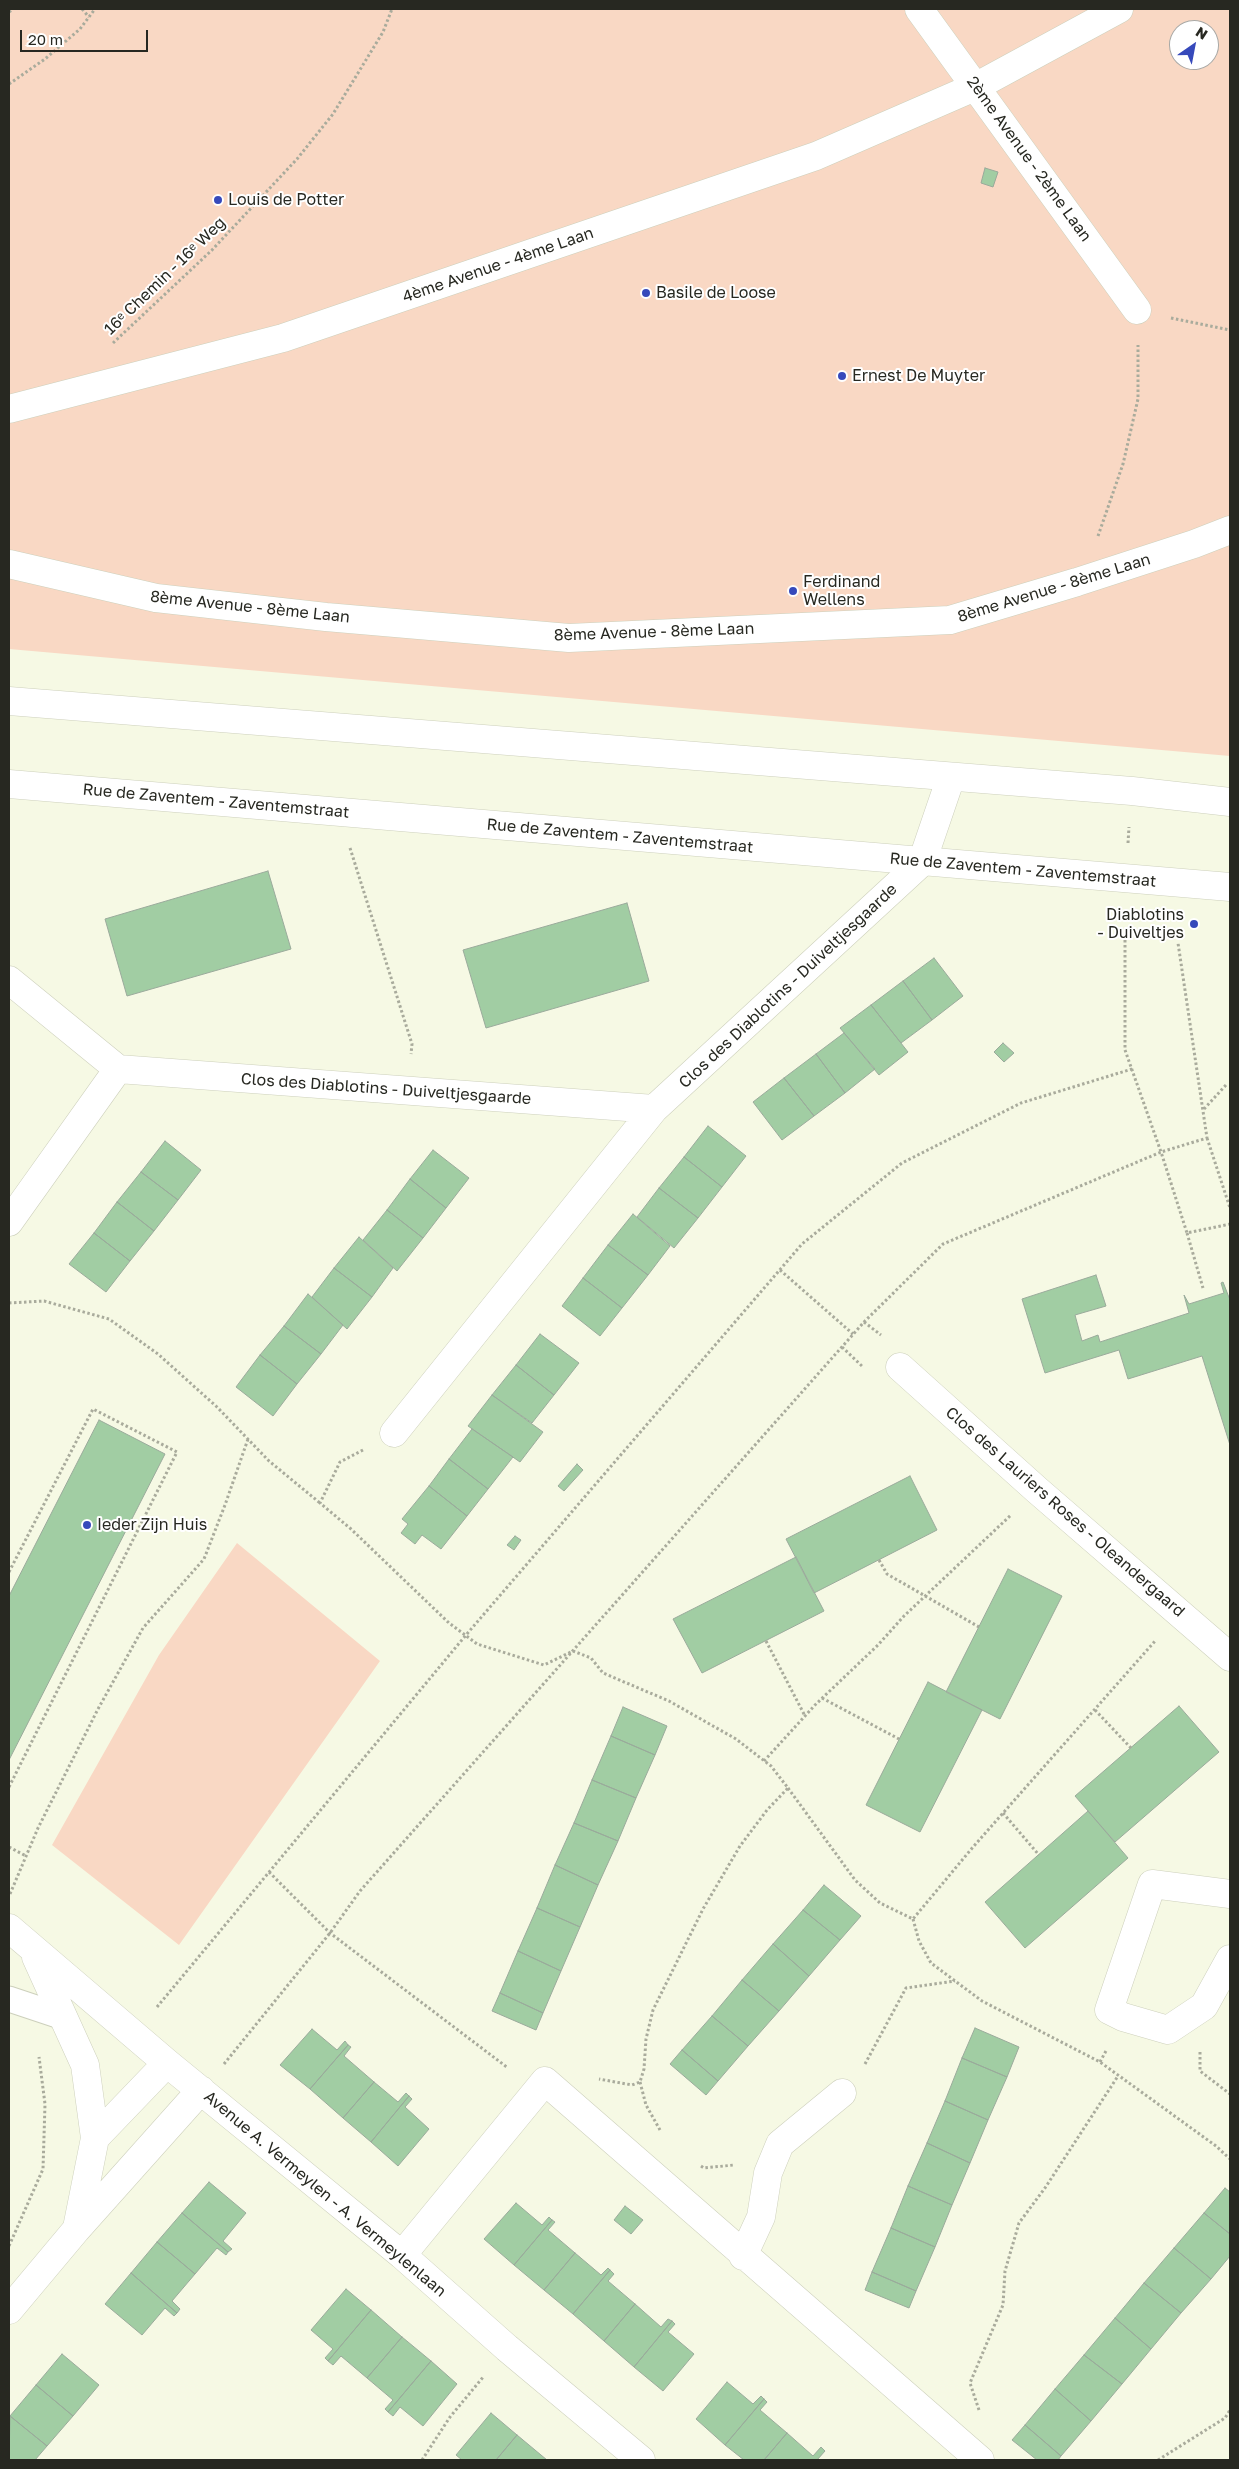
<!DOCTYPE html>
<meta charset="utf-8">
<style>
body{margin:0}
#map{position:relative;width:1239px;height:2469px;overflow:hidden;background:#f6f9e4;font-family:"Golos Text",sans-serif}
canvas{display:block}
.frame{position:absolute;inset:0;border:10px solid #272821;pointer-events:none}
.north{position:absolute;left:1169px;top:20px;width:50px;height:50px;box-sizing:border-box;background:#fff;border:1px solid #a9a9a6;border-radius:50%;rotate:33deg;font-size:14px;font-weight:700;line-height:20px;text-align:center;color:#272821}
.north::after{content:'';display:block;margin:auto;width:18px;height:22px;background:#3649bb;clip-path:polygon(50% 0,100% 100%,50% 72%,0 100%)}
.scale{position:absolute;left:20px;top:30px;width:128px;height:22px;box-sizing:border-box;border:2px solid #272821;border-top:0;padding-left:6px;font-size:15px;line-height:18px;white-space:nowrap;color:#272821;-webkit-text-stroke:4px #fff;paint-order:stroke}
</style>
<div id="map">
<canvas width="1239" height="2469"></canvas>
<div class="frame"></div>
<div class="north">N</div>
<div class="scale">20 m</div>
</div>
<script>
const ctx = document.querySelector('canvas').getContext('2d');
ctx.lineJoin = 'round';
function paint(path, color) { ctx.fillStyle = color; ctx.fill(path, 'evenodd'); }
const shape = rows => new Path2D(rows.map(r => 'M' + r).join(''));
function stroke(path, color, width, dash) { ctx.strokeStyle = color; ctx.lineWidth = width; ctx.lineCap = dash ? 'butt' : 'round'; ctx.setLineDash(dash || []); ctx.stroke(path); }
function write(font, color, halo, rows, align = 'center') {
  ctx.font = font + ' "Golos Text",sans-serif'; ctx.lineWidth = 4; ctx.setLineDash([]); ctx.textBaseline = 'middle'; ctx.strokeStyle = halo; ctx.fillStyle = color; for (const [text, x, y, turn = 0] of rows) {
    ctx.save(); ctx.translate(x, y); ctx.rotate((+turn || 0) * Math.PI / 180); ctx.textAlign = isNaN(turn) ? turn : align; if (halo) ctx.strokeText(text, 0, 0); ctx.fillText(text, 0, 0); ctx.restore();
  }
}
const green = shape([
 [9,9,1230,9,1230,756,9,649],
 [1179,30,1209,30,1209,60,1179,60],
 [237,1543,380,1661,179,1945,52,1845,159,1655]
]);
const building = shape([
 [985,168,998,172,993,187,981,183,985,168],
 [268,871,291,949,127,996,105,919,268,871],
 [627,903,649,981,486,1028,463,950,627,903],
 [934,958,963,996,932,1020,903,981,934,958],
 [903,981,932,1020,901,1043,871,1005,903,981],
 [871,1005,908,1052,879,1075,840,1028,871,1005],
 [844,1033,875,1069,845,1093,816,1054,844,1033],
 [1003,1043,1014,1053,1004,1062,994,1052,1003,1043],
 [816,1054,845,1093,814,1116,784,1078,816,1054],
 [784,1078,814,1116,782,1140,753,1102,784,1078],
 [708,1126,746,1156,722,1187,684,1157,708,1126],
 [165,1141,201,1170,178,1200,141,1172,165,1141],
 [433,1150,469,1178,446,1208,410,1179,433,1150],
 [684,1157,722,1187,698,1218,659,1188,684,1157],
 [141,1172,178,1200,154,1231,117,1202,141,1172],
 [410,1179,446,1208,423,1238,387,1210,410,1179],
 [659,1188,698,1218,674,1248,637,1217,659,1188],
 [117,1202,154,1231,130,1261,94,1233,117,1202],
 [387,1210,423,1238,397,1271,363,1240,387,1210],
 [633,1214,670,1246,648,1275,608,1245,633,1214],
 [94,1233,130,1261,106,1292,69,1264,94,1233],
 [359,1237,393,1268,372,1297,334,1268,359,1237],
 [608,1245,648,1275,622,1308,583,1278,608,1245],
 [334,1268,372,1297,347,1329,312,1297,334,1268],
 [1096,1275,1106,1306,1075,1315,1082,1341,1098,1335,1100,1342,1189,1313,1184,1295,1189,1304,1224,1293,1221,1283,1223,1282,1230,1300,1230,1445,1202,1356,1128,1379,1119,1350,1045,1373,1022,1299,1096,1275],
 [583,1278,622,1308,600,1336,562,1306,583,1278],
 [308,1294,343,1325,321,1354,284,1326,308,1294],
 [284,1326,321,1354,297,1384,260,1355,284,1326],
 [540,1334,579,1363,554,1395,516,1365,540,1334],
 [260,1355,297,1384,273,1416,236,1387,260,1355],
 [516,1365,554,1395,532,1423,492,1395,516,1365],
 [492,1395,543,1432,520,1462,468,1426,492,1395],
 [99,1420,165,1454,9,1760,9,1596,99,1420],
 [472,1429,513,1457,488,1489,449,1459,472,1429],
 [449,1459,488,1489,467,1516,429,1486,449,1459],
 [577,1464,583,1470,564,1491,558,1486,577,1464],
 [910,1476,937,1530,814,1593,786,1539,910,1476],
 [429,1486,467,1516,441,1549,422,1535,415,1544,401,1533,408,1524,402,1519,429,1486],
 [515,1536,521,1540,514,1550,507,1545,515,1536],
 [796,1557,824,1611,702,1673,673,1619,796,1557],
 [1008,1569,1062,1596,1000,1719,946,1692,1008,1569],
 [928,1682,982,1710,920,1832,866,1805,928,1682],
 [1179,1706,1219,1752,1115,1842,1075,1796,1179,1706],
 [623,1707,667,1726,655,1755,611,1736,623,1707],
 [611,1736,655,1755,636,1798,592,1780,611,1736],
 [592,1780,636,1798,618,1841,574,1823,592,1780],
 [1088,1811,1128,1858,1025,1948,985,1902,1088,1811],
 [574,1823,618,1841,598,1885,555,1865,574,1823],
 [555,1865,598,1885,580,1927,537,1908,555,1865],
 [824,1885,861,1916,840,1940,803,1910,824,1885],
 [537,1908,580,1927,561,1971,518,1951,537,1908],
 [803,1910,840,1940,809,1976,773,1944,803,1910],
 [773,1944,809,1976,779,2011,742,1980,773,1944],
 [518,1951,561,1971,543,2013,500,1993,518,1951],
 [742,1980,779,2011,748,2046,712,2016,742,1980],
 [500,1993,543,2013,536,2030,492,2011,500,1993],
 [712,2016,748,2046,718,2081,682,2050,712,2016],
 [975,2028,1019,2047,1007,2077,962,2058,975,2028],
 [312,2029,337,2050,345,2041,348,2045,310,2089,280,2065,312,2029],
 [348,2045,351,2047,344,2056,374,2082,343,2118,310,2089,348,2045],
 [682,2050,718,2081,706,2095,670,2064,682,2050],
 [962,2058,1007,2077,988,2120,945,2101,962,2058],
 [374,2082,398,2102,406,2093,409,2096,371,2142,343,2118,374,2082],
 [409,2096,412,2099,405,2107,429,2129,398,2166,371,2142,409,2096],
 [945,2101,988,2120,970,2163,927,2143,945,2101],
 [927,2143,970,2163,952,2205,908,2186,927,2143],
 [209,2182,246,2213,223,2241,232,2249,228,2252,182,2213,209,2182],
 [908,2186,952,2205,935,2247,891,2228,908,2186],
 [1225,2188,1230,2192,1230,2234,1204,2213,1225,2188],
 [516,2203,542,2225,549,2217,552,2220,514,2265,484,2239,516,2203],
 [625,2206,643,2220,631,2234,614,2220,625,2206],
 [182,2213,228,2252,226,2255,217,2248,195,2274,157,2242,182,2213],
 [1204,2213,1230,2234,1230,2256,1211,2279,1174,2248,1204,2213],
 [552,2220,555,2222,548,2230,575,2253,544,2290,514,2265,552,2220],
 [891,2228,935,2247,916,2291,872,2272,891,2228],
 [157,2242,195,2274,172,2301,180,2309,177,2313,131,2273,157,2242],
 [1174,2248,1211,2279,1181,2313,1144,2283,1174,2248],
 [575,2253,601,2275,608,2268,610,2270,573,2314,544,2290,575,2253],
 [610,2270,614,2274,608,2281,635,2304,604,2341,573,2314,610,2270],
 [872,2272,916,2291,909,2308,865,2290,872,2272],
 [131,2273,177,2313,174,2316,165,2308,142,2335,105,2304,131,2273],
 [1144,2283,1181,2313,1151,2349,1115,2318,1144,2283],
 [346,2289,371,2310,328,2361,325,2358,333,2349,311,2330,346,2289],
 [635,2304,661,2327,668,2319,672,2321,634,2367,604,2341,635,2304],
 [371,2310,402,2337,367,2378,341,2356,333,2365,328,2361,371,2310],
 [1115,2318,1151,2349,1122,2384,1084,2355,1115,2318],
 [672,2321,675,2324,668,2332,694,2354,663,2391,634,2367,672,2321],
 [402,2337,431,2361,388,2412,385,2409,393,2400,367,2378,402,2337],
 [62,2354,99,2385,73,2416,36,2385,62,2354],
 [1084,2355,1122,2384,1091,2421,1055,2389,1084,2355],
 [431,2361,457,2384,423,2426,400,2407,393,2416,388,2412,431,2361],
 [727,2382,753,2404,761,2396,764,2399,725,2445,696,2419,727,2382],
 [36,2385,73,2416,47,2446,10,2416,36,2385],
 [1055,2389,1091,2421,1061,2456,1025,2425,1055,2389],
 [764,2399,767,2402,760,2410,787,2433,764,2460,744,2460,725,2445,764,2399],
 [491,2413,517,2435,496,2460,462,2460,456,2455,491,2413],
 [10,2416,47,2446,35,2460,9,2460,10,2416],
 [1025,2425,1061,2456,1058,2460,1037,2460,1012,2440,1025,2425],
 [787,2433,813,2456,821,2447,825,2451,817,2460,764,2460,787,2433],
 [517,2435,547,2460,496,2460,517,2435]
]);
const path = shape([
 [82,9,89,17],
 [9,12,13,9],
 [9,84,45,59,80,29,95,9],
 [1171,318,1230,330],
 [113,343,212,250,297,159,333,114,383,32,392,9],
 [1098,536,1123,464,1138,399,1138,345],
 [1128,843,1129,827],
 [350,848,412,1044,411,1054],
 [1125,940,1125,1050,1161,1152,1207,1138,1178,943],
 [1204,1109,1226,1085],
 [1207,1138,1230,1208],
 [1187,1233,1203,1288],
 [780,1270,853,1334],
 [9,1303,44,1301,109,1319,158,1354,217,1407,269,1461,320,1503],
 [864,1322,881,1335],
 [842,1347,863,1367],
 [363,1450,340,1462,320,1503,351,1529,449,1623,477,1644,544,1665,573,1651,591,1658,603,1673,669,1701,736,1739,771,1766,788,1788,767,1810,740,1846,703,1909,653,2010,646,2039,644,2069,640,2082,632,2085,599,2079],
 [879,1560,887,1574,979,1627],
 [9,1572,93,1409,177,1452,9,1787],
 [766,1641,805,1716],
 [822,1698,899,1739],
 [1095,1710,1131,1748],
 [764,1761,815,1705,878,1645,904,1616,1011,1515],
 [788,1788,855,1880,880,1903,913,1919,973,1847,1156,1640],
 [1003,1813,1039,1855],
 [9,1847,26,1856],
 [269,1872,330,1933,508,2068],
 [10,1894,38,1828,98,1709,143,1628,204,1559,225,1505,248,1439],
 [913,1919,919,1941,931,1963,982,2001,1100,2062,1216,2146,1230,2159],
 [157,2007,466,1635,802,1244,902,1163,1021,1103,1132,1069],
 [1200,2052,1200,2071,1230,2094],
 [1100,2062,1107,2049],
 [224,2064,330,1933,360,1891,864,1322,943,1244,1161,1152,1187,1233,1230,1224],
 [865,2064,906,1988,955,1981],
 [640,2082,646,2105,660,2130],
 [701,2166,704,2168,734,2165],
 [9,2246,43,2169,45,2104,39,2057],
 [979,2410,970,2383,1003,2305,1005,2271,1019,2223,1045,2188,1118,2076],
 [422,2460,450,2417,484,2376],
 [1158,2460,1225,2418,1230,2410]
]);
const lane = shape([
 [9,1999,63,2017]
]);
const street = shape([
 [919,9,1137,310],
 [9,409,283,338,816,156,977,86,1119,9],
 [9,564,156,598,326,617,569,638,950,620,1077,582,1194,544,1230,530],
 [9,980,118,1069,654,1109,922,862,951,777],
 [9,1222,118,1069],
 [900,1367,1037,1490,1230,1657],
 [394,1433,654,1109],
 [1230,1894,1152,1884,1109,2010,1123,2017,1168,2030,1204,2006,1230,1959],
 [9,1928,167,2063,402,2255,507,2348,641,2460],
 [36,1957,85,2065,95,2138,77,2228],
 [95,2138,167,2063],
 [402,2255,545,2081,980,2460],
 [743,2256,761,2217,768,2173,780,2144,842,2093],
 [9,2310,76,2230,201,2090]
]);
const secondary = shape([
 [9,701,1132,791,1230,802],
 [9,784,1230,887]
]);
const markers = [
 [218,200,5,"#3649bb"],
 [646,293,5,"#3649bb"],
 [842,376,5,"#3649bb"],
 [793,591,5,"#3649bb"],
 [1194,924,5,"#3649bb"],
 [87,1525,5,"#3649bb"]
];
const streetNames = [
 ["2ème Avenue - 2ème Laan",1029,159,54],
 ["4ème Avenue - 4ème Laan",498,265,-19],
 ["16ᵉ Chemin - 16ᵉ Weg",165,276,-44],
 ["8ème Avenue - 8ème Laan",1054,588,-17],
 ["8ème Avenue - 8ème Laan",250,607,6],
 ["8ème Avenue - 8ème Laan",654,632,-2],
 ["Rue de Zaventem - Zaventemstraat",216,801,5],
 ["Rue de Zaventem - Zaventemstraat",620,836,5],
 ["Rue de Zaventem - Zaventemstraat",1023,870,5],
 ["Clos des Diablotins - Duiveltjesgaarde",788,986,-43],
 ["Clos des Diablotins - Duiveltjesgaarde",386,1089,4],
 ["Clos des Lauriers Roses - Oleandergaard",1065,1512,41],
 ["Avenue A. Vermeylen - A. Vermeylenlaan",325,2194,40]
];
const poiNames = [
 ["Louis de Potter",228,200],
 ["Basile de Loose",656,293],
 ["Ernest De Muyter",852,376],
 ["Ferdinand",803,582],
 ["Wellens",803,600],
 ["Diablotins",1184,915,"right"],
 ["- Duiveltjes",1184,933,"right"],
 ["Ieder Zijn Huis",97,1525]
];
paint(green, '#f9d8c4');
paint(building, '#a1cda3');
stroke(building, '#9aaa9b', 1);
stroke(lane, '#cdd0bc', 27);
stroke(street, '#cdd0bc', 29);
stroke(secondary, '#cdd0bc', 29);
stroke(path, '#a9ab9c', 3, [2.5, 2.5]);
stroke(lane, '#fff', 25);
stroke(street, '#fff', 28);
stroke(secondary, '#fff', 28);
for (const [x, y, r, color] of markers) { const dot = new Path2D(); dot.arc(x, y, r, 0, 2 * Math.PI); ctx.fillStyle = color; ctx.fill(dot); stroke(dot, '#fff', 2); }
write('16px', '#272821', '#fff', streetNames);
write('16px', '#272821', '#fff', poiNames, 'left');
</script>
